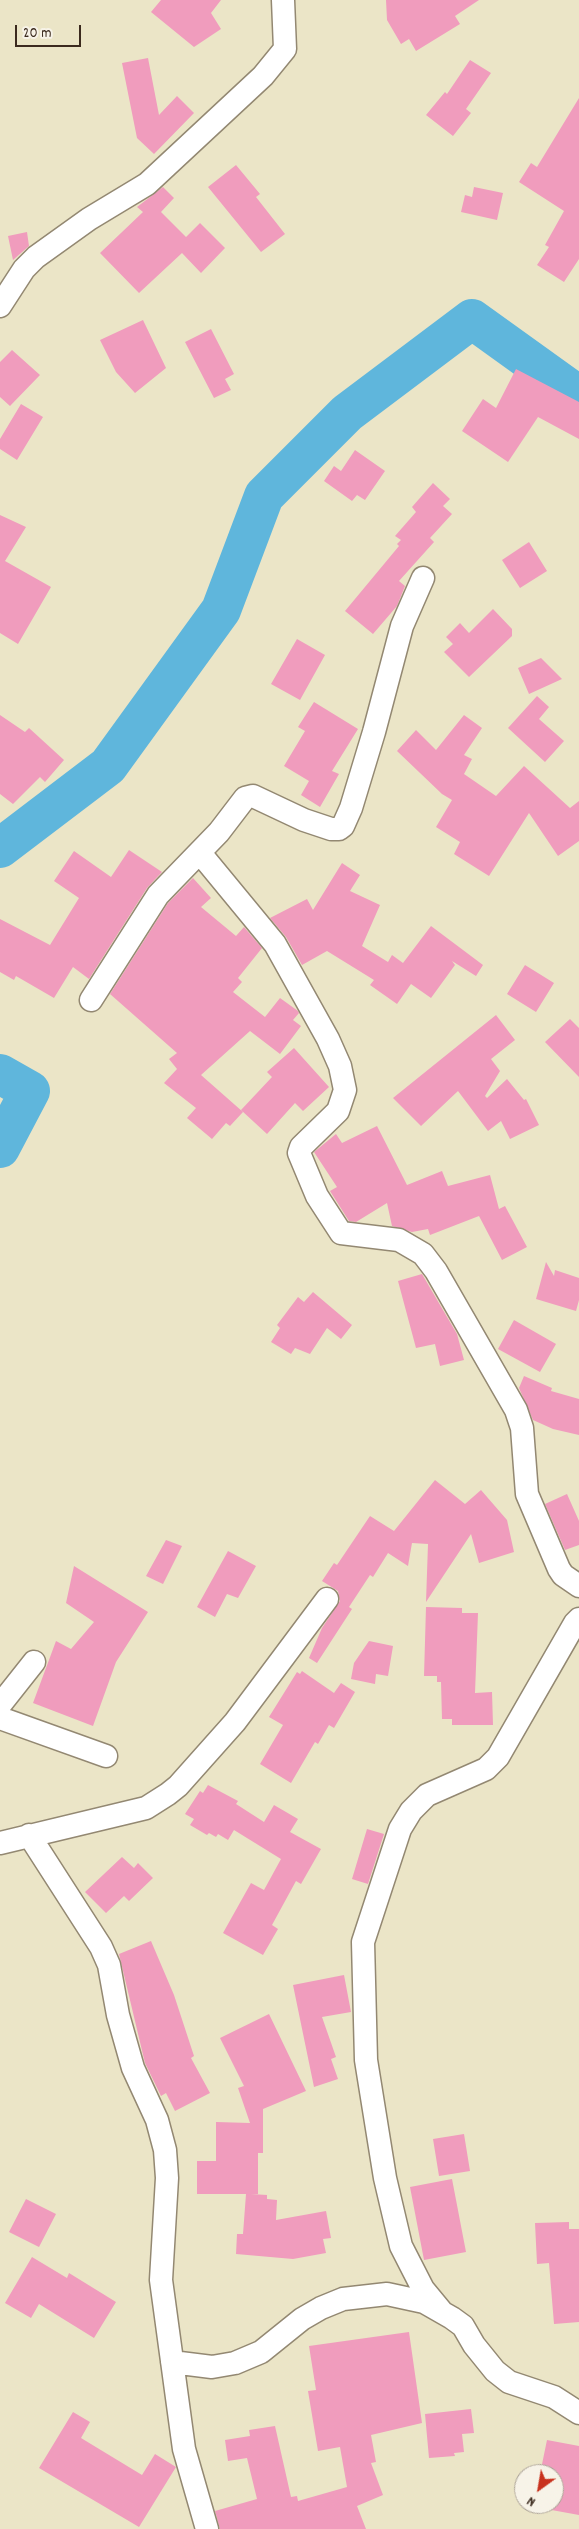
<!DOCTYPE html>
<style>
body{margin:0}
#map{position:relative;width:579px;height:2529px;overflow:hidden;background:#ebe5c7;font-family:Dekko,sans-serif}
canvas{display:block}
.north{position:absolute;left:514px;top:2464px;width:50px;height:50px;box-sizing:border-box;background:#f7f3e8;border:1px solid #aca397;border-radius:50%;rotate:212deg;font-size:14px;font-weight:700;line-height:20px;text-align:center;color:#3b2a1e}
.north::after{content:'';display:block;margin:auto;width:18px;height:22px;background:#c8321e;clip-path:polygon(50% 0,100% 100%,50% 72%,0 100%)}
.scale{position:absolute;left:15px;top:25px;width:66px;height:22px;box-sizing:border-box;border:2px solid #3b2a1e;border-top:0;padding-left:6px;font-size:15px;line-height:18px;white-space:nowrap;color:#3b2a1e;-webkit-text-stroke:4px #f7f3e8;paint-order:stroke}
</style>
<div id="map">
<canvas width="579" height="2529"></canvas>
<div class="north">N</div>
<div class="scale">20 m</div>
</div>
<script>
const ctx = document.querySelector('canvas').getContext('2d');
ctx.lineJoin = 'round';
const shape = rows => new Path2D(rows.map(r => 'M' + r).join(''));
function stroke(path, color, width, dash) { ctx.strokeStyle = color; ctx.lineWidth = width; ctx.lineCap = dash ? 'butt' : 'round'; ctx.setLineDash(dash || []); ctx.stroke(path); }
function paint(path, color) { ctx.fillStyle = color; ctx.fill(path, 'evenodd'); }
const river = shape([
 [0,848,108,766,221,610,264,496,347,413,472,319,579,396],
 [0,1074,30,1091,0,1148]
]);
const building = shape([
 [161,0,221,0,211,13,221,29,194,47,151,12],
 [386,0,479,0,455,16,460,24,416,51,409,39,401,44,387,20],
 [148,58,159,115,177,96,194,113,154,154,137,138,122,63],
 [470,60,491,73,466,109,471,113,453,136,426,115,445,92,447,94],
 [579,98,579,259,564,282,537,265,549,247,545,245,564,211,519,182,531,163,537,167],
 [236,165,260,194,256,197,285,234,261,252,208,187],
 [163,187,174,198,161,212,186,237,200,223,225,248,201,273,182,253,139,293,100,253,143,212,137,207],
 [474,187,503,193,497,220,461,212,465,195,472,197],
 [27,232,29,246,13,260,8,236],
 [143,320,166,368,135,393,116,372,100,340],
 [211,329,234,374,225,379,231,390,214,398,185,342],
 [12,350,40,375,10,406,0,397,0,362],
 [516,369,579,402,579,439,538,417,508,462,462,431,483,399,496,408],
 [21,404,43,417,17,460,0,449,0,439],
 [355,450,385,471,365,500,357,495,352,501,324,481,334,466,341,471],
 [433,483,450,499,443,506,452,514,430,538,434,542,399,581,405,586,397,606,373,634,345,611,399,546,397,544,401,540,395,536,416,512,412,507],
 [0,515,26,527,5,561,51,587,18,644,0,633],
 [529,542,547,571,520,588,502,560],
 [493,609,512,629,512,636,469,677,444,652,453,644,446,637,460,623,469,633],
 [297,639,325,655,300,700,271,684],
 [541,658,562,679,529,694,518,668],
 [537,696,549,707,539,719,564,741,545,762,508,728],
 [314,702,358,729,332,771,339,774,320,807,301,795,309,781,284,766,305,731,298,727],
 [0,715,25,732,29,728,64,760,45,782,40,777,13,804,0,794],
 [464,715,482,728,464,755,472,759,464,774,496,796,524,766,570,808,579,801,579,841,558,856,529,813,489,876,454,854,460,842,436,827,452,800,442,794,397,751,416,730,436,750],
 [129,850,162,872,147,888,89,979,73,967,54,998,16,976,14,980,0,972,0,919,50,945,79,898,54,881,74,851,111,877],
 [342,863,360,875,350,891,380,905,362,946,388,962,392,955,403,963,431,926,483,965,476,976,452,961,455,965,431,998,411,984,397,1004,370,985,374,980,327,951,302,965,286,937,270,918,307,899,313,910],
 [193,878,211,898,201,907,236,936,244,927,262,948,238,978,242,982,233,992,265,1017,280,998,298,1011,299,1013,293,1020,301,1026,280,1054,250,1031,201,1075,243,1112,230,1126,226,1123,212,1139,187,1118,196,1108,164,1083,177,1069,169,1059,177,1053,110,994,168,903],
 [525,965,554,983,536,1012,507,994],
 [496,1015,515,1040,491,1059,500,1071,485,1096,487,1098,507,1079,524,1100,526,1099,539,1125,510,1139,501,1121,488,1131,458,1091,421,1126,393,1098],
 [570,1019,579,1028,579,1077,545,1042],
 [294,1048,329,1087,303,1111,295,1103,267,1134,241,1110,272,1077,267,1072],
 [377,1126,407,1185,442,1171,448,1186,490,1175,499,1209,505,1206,527,1247,502,1260,479,1216,430,1235,428,1229,412,1232,392,1226,387,1203,356,1222,349,1221,330,1191,337,1187,314,1152,336,1134,342,1143],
 [546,1262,554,1276,555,1270,579,1278,579,1300,576,1311,536,1299],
 [422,1274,457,1334,464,1360,440,1366,435,1344,416,1348,398,1281],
 [313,1292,352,1325,341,1339,327,1328,310,1354,295,1348,291,1354,271,1342,280,1328,277,1325,298,1297,304,1302],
 [514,1320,556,1344,540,1372,498,1349],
 [524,1376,552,1388,551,1391,579,1399,579,1435,553,1429,533,1420,519,1388],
 [435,1480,465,1504,481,1490,507,1520,514,1552,479,1563,471,1534,426,1602,428,1544,412,1543,408,1566,388,1553,373,1577,370,1575,349,1607,352,1609,317,1663,309,1658,322,1628,340,1601,338,1591,322,1581,334,1563,337,1565,370,1516,394,1531],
 [567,1494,579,1521,579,1545,565,1550,545,1504],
 [166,1540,182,1546,163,1584,146,1576],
 [228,1551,256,1566,238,1598,227,1594,215,1617,197,1607],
 [74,1566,148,1612,116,1662,93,1726,33,1703,56,1641,71,1649,94,1622,66,1603],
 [426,1607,462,1608,462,1613,478,1613,475,1693,492,1692,493,1725,452,1725,452,1719,442,1719,441,1682,437,1682,437,1676,424,1676],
 [369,1641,393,1646,388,1676,376,1674,375,1684,351,1679,354,1663],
 [302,1671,334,1693,341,1683,355,1692,334,1728,329,1725,318,1744,315,1742,291,1783,260,1764,283,1725,269,1717,297,1672,300,1674],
 [208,1785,238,1801,236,1804,264,1822,274,1805,298,1819,290,1832,321,1849,301,1884,296,1881,272,1925,278,1929,263,1955,223,1933,251,1883,264,1890,281,1859,234,1830,228,1840,218,1834,216,1837,209,1833,207,1835,190,1825,194,1819,185,1814,200,1791,203,1793],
 [367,1829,384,1834,368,1884,352,1879],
 [122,1857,134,1868,138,1863,153,1878,129,1901,124,1896,106,1913,85,1892],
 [151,1941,174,1995,194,2056,191,2058,210,2093,175,2111,166,2093,161,2096,145,2063,119,1954],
 [344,1975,351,2012,322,2017,336,2057,331,2059,338,2079,314,2087,293,1985],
 [269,2014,306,2091,263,2109,263,2153,258,2153,258,2194,251,2194,267,2195,267,2199,277,2200,276,2220,326,2211,331,2238,323,2239,326,2253,293,2259,236,2254,237,2234,243,2234,246,2194,197,2194,197,2161,216,2161,216,2122,250,2123,238,2088,244,2086,220,2038],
 [464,2134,470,2171,439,2176,433,2139],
 [452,2179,466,2252,424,2260,410,2187],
 [26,2199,56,2214,39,2247,9,2232],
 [569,2222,569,2229,579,2229,579,2322,554,2324,549,2263,537,2264,535,2223],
 [32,2257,67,2278,69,2273,116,2302,94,2338,39,2304,31,2318,5,2303],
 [409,2332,422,2423,371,2435,376,2462,371,2463,383,2495,357,2506,366,2529,220,2529,215,2511,257,2499,247,2458,228,2461,225,2440,250,2436,249,2430,275,2426,291,2497,297,2496,298,2501,347,2487,340,2447,318,2451,308,2391,316,2390,309,2346],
 [471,2409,474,2433,462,2434,464,2452,454,2453,455,2456,429,2458,425,2414],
 [73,2412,90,2422,81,2438,142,2475,155,2454,176,2467,139,2527,39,2468],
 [547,2440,579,2446,579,2515,535,2507,535,2504,554,2504,554,2474,540,2474]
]);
const minor = shape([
 [0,306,24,269,36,257,89,219,147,184,263,76,285,49,283,0],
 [200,853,275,944,328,1039,340,1066,345,1090,338,1111,301,1147,299,1153,317,1196,341,1233,399,1240,423,1254,436,1271,516,1410,522,1428,527,1494,559,1569,563,1575,579,1586],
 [91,1000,158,895,219,832,245,798,253,796,304,820,331,829,339,829,343,826,351,808,374,732,402,626,423,578],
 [0,1705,34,1662],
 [0,1718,106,1756],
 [29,1835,101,1947,109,1965,118,2015,133,2068,157,2120,165,2150,167,2178,161,2280,184,2449,207,2529],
 [0,1843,146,1808,168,1794,178,1786,235,1722,327,1599],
 [442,2312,423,2289,401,2246,385,2178,366,2060,363,1942,400,1829,411,1811,427,1795,486,1769,498,1757,575,1623,579,1619],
 [172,2362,212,2367,235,2363,261,2352,302,2319,321,2308,343,2299,387,2294,424,2302,452,2318,463,2326,474,2345,495,2371,509,2382,554,2397,579,2413]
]);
stroke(river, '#5fb6dc', 40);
paint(building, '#f09cbd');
stroke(minor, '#938872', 25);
stroke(minor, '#fff', 22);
</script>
